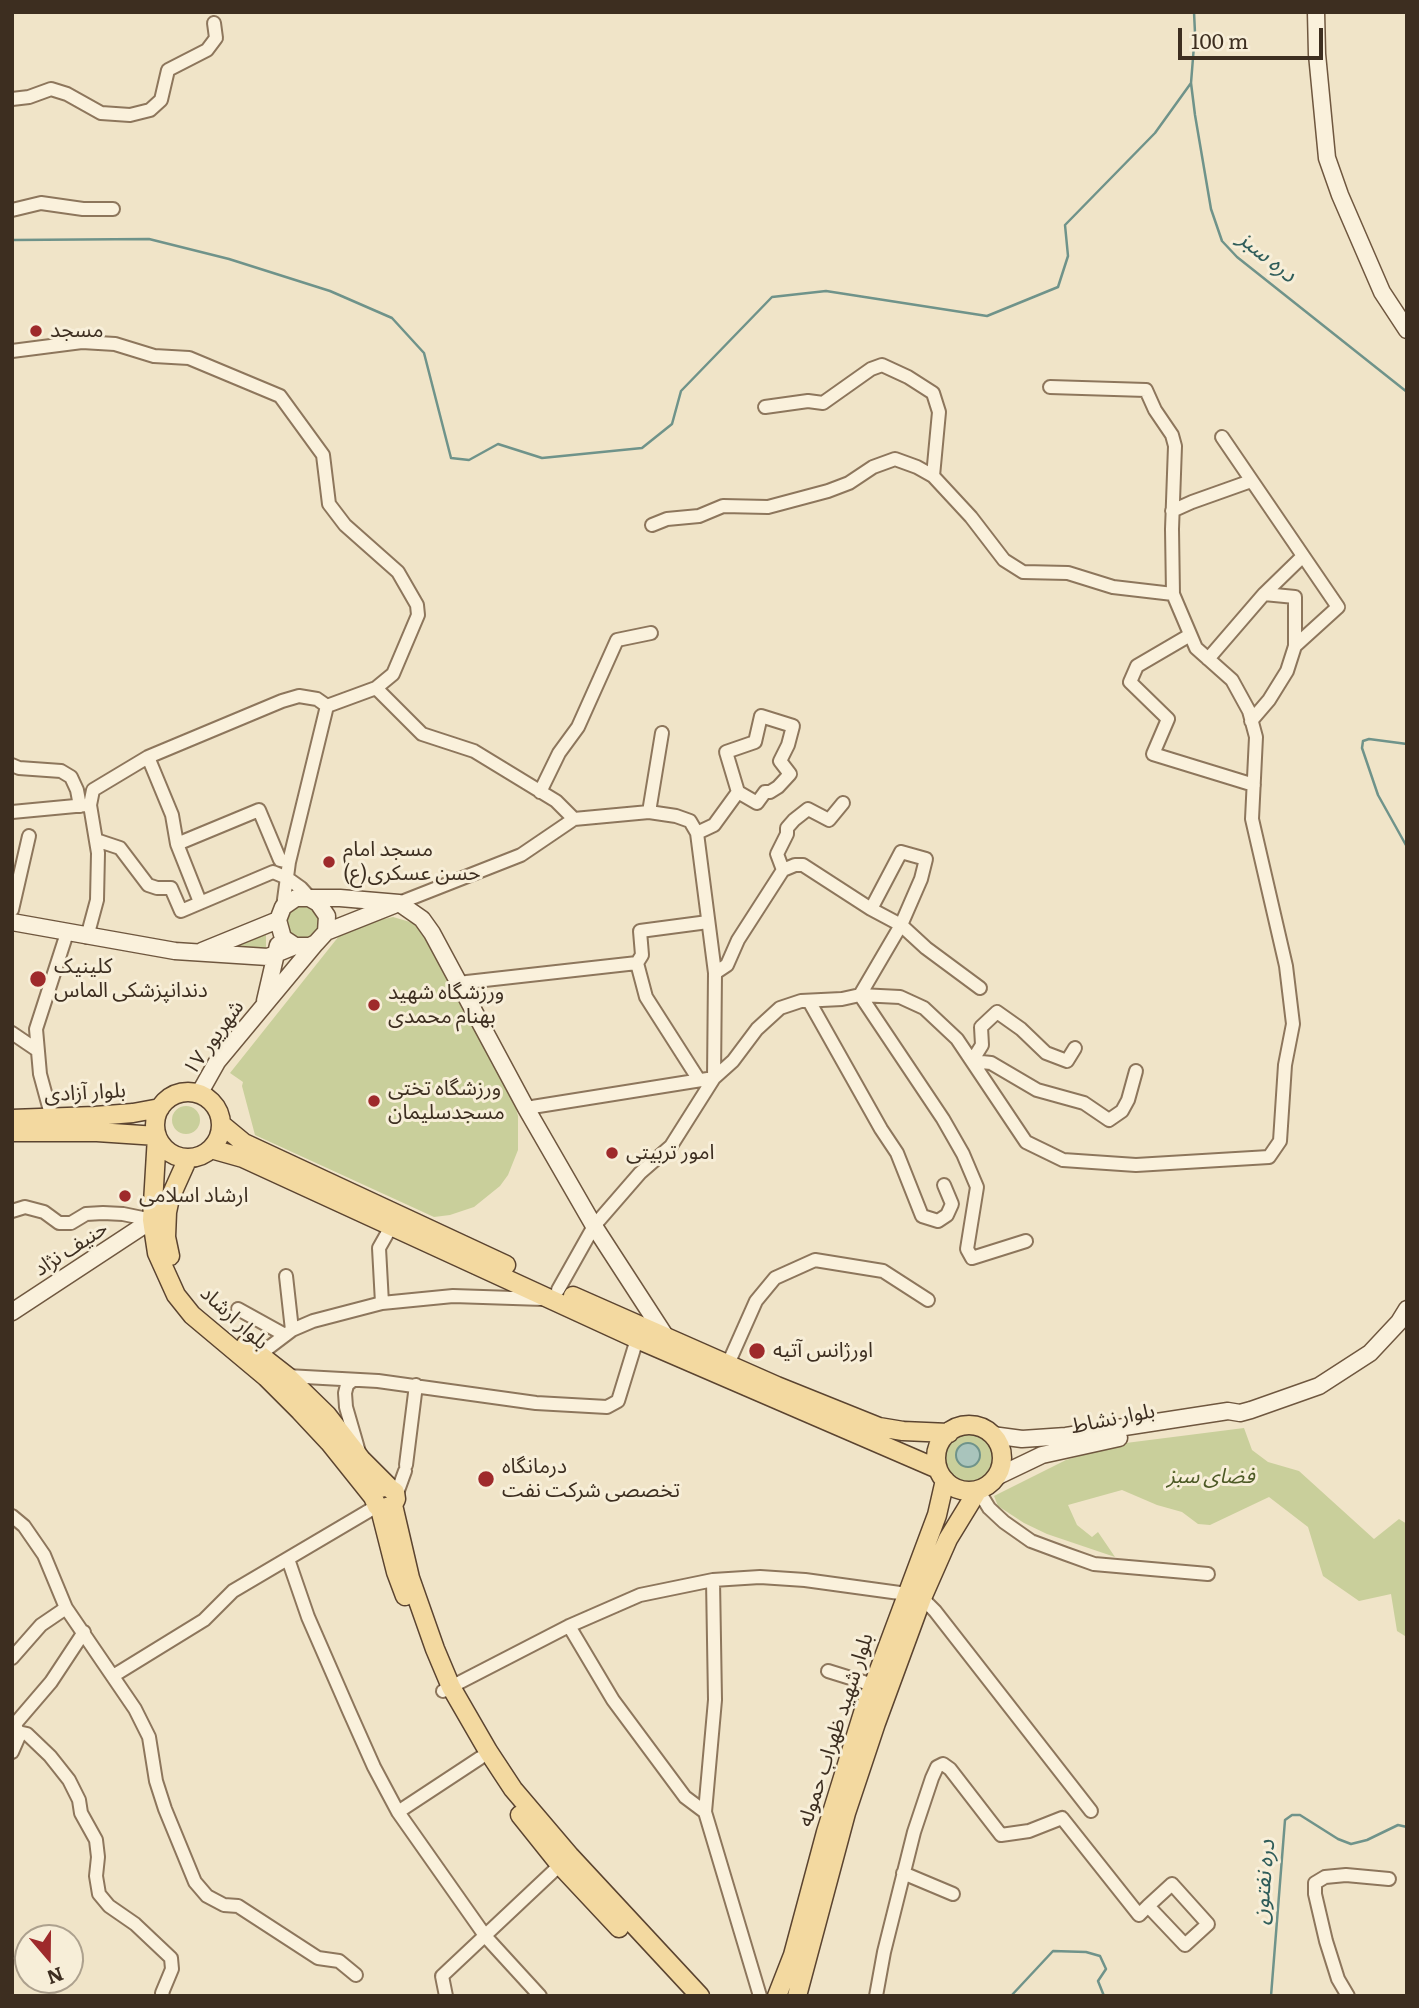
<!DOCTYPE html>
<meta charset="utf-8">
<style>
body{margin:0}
#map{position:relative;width:1419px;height:2008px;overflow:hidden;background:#f0e4c8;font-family:Literata,serif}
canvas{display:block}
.frame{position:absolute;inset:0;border:14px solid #3d2e20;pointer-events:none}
.north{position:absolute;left:14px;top:1924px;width:70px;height:70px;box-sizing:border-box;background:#f7eed8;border:2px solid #ada18e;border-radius:50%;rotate:160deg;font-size:19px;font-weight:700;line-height:28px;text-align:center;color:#3d2e20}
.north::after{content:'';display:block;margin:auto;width:24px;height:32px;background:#9e2a2b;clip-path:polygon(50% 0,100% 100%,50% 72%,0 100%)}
.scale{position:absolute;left:1178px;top:28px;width:145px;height:32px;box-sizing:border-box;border:4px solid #3d2e20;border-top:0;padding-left:9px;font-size:21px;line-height:24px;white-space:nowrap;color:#3d2e20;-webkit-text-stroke:5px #f7eed8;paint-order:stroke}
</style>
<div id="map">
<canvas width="1419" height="2008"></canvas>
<div class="frame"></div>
<div class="north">N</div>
<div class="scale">100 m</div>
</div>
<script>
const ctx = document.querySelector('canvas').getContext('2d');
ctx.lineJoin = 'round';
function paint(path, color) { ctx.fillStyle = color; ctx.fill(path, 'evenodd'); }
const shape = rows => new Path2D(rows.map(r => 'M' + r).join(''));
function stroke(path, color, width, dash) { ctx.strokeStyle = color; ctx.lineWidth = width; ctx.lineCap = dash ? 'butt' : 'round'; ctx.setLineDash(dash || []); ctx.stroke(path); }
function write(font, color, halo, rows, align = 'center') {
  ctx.font = font + ' Literata,"Noto Sans Arabic",serif'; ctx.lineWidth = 6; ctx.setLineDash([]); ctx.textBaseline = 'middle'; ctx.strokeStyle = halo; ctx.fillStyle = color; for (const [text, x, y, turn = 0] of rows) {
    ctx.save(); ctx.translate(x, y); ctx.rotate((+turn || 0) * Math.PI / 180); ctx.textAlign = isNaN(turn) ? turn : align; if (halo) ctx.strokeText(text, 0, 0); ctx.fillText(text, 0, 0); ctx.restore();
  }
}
const green = shape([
 [307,902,323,922,314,940,288,938,283,913,288,908],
 [393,917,417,924,426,933,512,1093,518,1116,518,1150,508,1175,500,1186,474,1207,450,1215,434,1217,255,1135,242,1086,243,1082,230,1073,339,936,375,921],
 [266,935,266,949,229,949,229,946],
 '172 1120a14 14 0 1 1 28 0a14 14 0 1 1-28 0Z',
 [1244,1428,1252,1450,1268,1462,1299,1471,1374,1539,1399,1519,1407,1524,1407,1634,1405,1636,1397,1631,1391,1594,1359,1601,1323,1576,1308,1527,1269,1497,1210,1525,1198,1524,1182,1512,1157,1505,1122,1490,1068,1505,1077,1525,1092,1537,1098,1532,1115,1557,1047,1534,1024,1523,998,1506,994,1496,1066,1460,1118,1444],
 '943 1457a26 26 0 1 1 52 0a26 26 0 1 1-52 0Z'
]);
const water = shape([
 '956 1455a12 12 0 1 1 24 0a12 12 0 1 1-24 0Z'
]);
const stream = shape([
 [1194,12,1195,33,1191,83,1195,115,1211,209,1222,241,1237,257,1407,392],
 [12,240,149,239,229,259,330,291,392,318,424,353,451,458,469,460,498,444,542,458,642,448,672,424,681,391,772,297,826,291,987,316,1058,287,1068,256,1065,225,1155,133,1191,83],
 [1407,744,1369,739,1363,741,1362,748,1378,795,1407,847],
 [1011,1996,1053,1951,1086,1952,1100,1956,1106,1969,1098,1981,1104,1996],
 [1271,1996,1285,1820,1292,1815,1300,1815,1338,1839,1351,1844,1367,1840,1398,1825,1407,1827]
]);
const street = shape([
 [12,99,29,97,51,89,67,94,101,113,130,115,150,110,161,100,168,70,207,50,216,38,214,23],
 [12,210,41,203,83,209,113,209],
 [12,351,82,342,115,344,154,356,189,358,280,396,323,455,329,504,345,525,398,572,417,605,418,615,393,674,376,688,327,706],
 [1050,387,1146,390,1155,410,1172,435,1175,446,1172,529,1173,594],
 [765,407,808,401,823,403,871,369,882,365,908,377,933,393,939,412,933,476],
 [1222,437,1338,607,1295,646,1287,671,1269,700,1251,721],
 [1172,511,1192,502,1251,481],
 [1264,594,1295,597,1295,646],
 [1190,635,1137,666,1130,682,1168,719,1153,754,1254,785],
 [1208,659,1264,594,1302,557],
 [376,688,422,734,474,751,556,801,574,819],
 [148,757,172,815,177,844,259,810,280,860,289,862],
 [12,765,19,768,61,771,71,777,77,790,80,806],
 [540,792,559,753,578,727,617,640,651,633],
 [12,812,86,805],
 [649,812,662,733],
 [697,833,714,825,738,792,757,803,765,792,770,792,778,787,790,774,780,761,788,745,793,726,761,716,755,742,726,752,738,792],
 [96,840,120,848,148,885,157,888,171,888,181,911,273,872,287,878,301,888,311,899],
 [177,844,200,902],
 [901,852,926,859,921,879,901,925,871,909,901,852],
 [783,870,777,854,787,834,787,828,794,820,808,809,829,820,843,803],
 [399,903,521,855,574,819,649,812,676,816,690,821,697,833,715,973],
 [283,907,289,862,327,706],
 [12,910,29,836],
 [87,937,97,900,98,853,90,805,93,790,148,757,282,701,299,696,317,699,327,706],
 [637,963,642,955,640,931,708,922],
 [458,983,637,963,646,997,699,1080],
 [980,988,926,948,901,925,860,995,943,1119,963,1154,977,1187,967,1249,972,1258,1026,1241],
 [809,1001,881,1129,897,1153,922,1216,938,1221,947,1215,952,1204,944,1185],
 [12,1033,37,1050],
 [1075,1048,1067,1061,1046,1053,1021,1029,997,1012,981,1027,982,1045,972,1061,991,1063,1037,1090,1084,1103,1109,1120,1122,1111,1128,1100,1136,1071],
 [526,1108,714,1078,715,973,727,965,738,940,783,870,795,865,803,865,871,909],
 [52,1118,40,1074,36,1029,67,933],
 [12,1211,25,1207,44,1212,59,1223,71,1223,86,1214,103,1213,123,1214,152,1220],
 [286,1276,292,1330],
 [558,1290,594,1226,640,1173,671,1146,714,1078,733,1061,757,1029,780,1008,801,1001,842,999,860,995,900,997,924,1008,957,1039,1026,1142,1063,1160,1136,1165,1269,1157,1280,1141,1285,1065,1293,1024,1286,966,1252,819,1256,737,1249,711,1232,680,1196,648,1173,594,1113,587,1068,573,1023,572,1004,560,971,517,933,476,917,467,895,459,873,467,849,483,828,491,768,507,723,506,699,516,667,519,652,525],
 [382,1303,379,1248,392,1225],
 [238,1309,285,1335],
 [259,1355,292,1330,313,1321,382,1303,453,1296,543,1299],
 [728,1364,756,1301,775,1278,815,1260,883,1271,928,1300],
 [287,1376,378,1381,536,1403,607,1407,618,1401,637,1339],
 [353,1380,347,1385,345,1393,346,1407,359,1452],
 [406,1465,416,1385],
 [978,1490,989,1508,1004,1522,1031,1541,1066,1554,1094,1564,1208,1574],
 [396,1496,405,1471],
 [12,1516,24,1526,44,1555,66,1608,135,1709,149,1737,156,1781,165,1809,195,1882,207,1896,224,1905,238,1906,318,1958,339,1961,356,1975],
 [288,1559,308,1617,349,1711,374,1767,398,1812,486,1937,540,1996],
 [922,1598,935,1611,1091,1811],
 [569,1626,613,1700,685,1797,705,1812,760,1996],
 [12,1658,41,1625,66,1608],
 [828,1671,873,1685],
 [113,1676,204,1620,233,1591,377,1506],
 [443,1691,569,1626,640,1595,713,1580,760,1577,805,1580,907,1594],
 [18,1732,27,1734,50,1756,69,1780,79,1800,81,1813,96,1840,98,1857,96,1876,99,1894,109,1906,135,1924,171,1958,172,1969,162,1993,163,1996],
 [12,1752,19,1736,15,1724,51,1682,84,1632],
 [398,1812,480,1758],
 [705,1812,715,1700,713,1580],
 [903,1873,953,1894],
 [446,1996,442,1976,560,1865],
 [876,1996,884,1952,914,1832,932,1778,937,1767,943,1764,950,1769,1001,1835,1029,1831,1062,1818,1139,1915,1148,1906,1172,1884,1208,1924,1185,1945,1148,1906],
 [1348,1996,1338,1979,1326,1941,1315,1894,1315,1883,1325,1877,1346,1875,1389,1879]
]);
const secondary = shape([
 [1316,12,1317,54,1327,158,1340,195,1382,292,1407,330],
 [311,899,318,903,327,916,326,932,316,943,310,946,295,946,283,938,278,920,283,907,296,898,340,898,399,903,422,919,432,933,526,1108,594,1226,666,1337],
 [12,922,175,951,268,957,295,946],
 [326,932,394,905],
 [202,951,278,920],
 [265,1001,278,945],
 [199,1094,217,1062,316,943],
 [12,1312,152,1220],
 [992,1435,1022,1439,1066,1436,1228,1411,1240,1413,1251,1410,1319,1386,1370,1353,1399,1322,1407,1309],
 [996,1477,1042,1455,1119,1438]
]);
const primary = shape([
 '155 1125a33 33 0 1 1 66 0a33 33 0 1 1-66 0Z',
 [12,1119,95,1116,133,1113,160,1108],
 [221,1124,244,1143,506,1265],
 [12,1132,97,1132,157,1136,152,1220,157,1253,176,1295,192,1315,266,1377,300,1411,329,1442,373,1497],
 [211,1149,243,1158,637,1339,938,1469],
 [170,1256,166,1237,167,1212,170,1198,188,1158],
 [573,1296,777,1386,879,1427,903,1431,949,1433],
 [246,1344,287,1376,327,1415,361,1459,389,1487],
 '936 1458a33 33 0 1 1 66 0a33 33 0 1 1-66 0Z',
 [393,1505,380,1509,377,1506,373,1497,375,1490,386,1486,395,1492,396,1499,393,1505,410,1578,435,1649,451,1687,488,1751,513,1789,570,1856,700,1996],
 [380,1509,396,1572,405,1596],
 [520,1815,560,1865,619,1928],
 [777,1996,793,1955,826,1832,863,1713,937,1515,945,1480],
 [797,1996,846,1813,876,1723,922,1598,948,1539,978,1490]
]);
const markers = [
 [36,331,7,"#9e2a2b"],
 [329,862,7,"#9e2a2b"],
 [38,979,9,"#9e2a2b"],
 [374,1005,7,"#9e2a2b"],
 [374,1101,7,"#9e2a2b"],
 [612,1153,7,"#9e2a2b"],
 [125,1196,7,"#9e2a2b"],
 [757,1351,9,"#9e2a2b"],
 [486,1479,9,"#9e2a2b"]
];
const poiNames = [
 ["مسجد",50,331],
 ["مسجد امام",343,850],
 ["حسن عسکری(ع)",343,874],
 ["کلینیک",54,967],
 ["دندانپزشکی الماس",54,991],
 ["ورزشگاه شهید",388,993],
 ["بهنام محمدی",388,1017],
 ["ورزشگاه تختی",388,1089],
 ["مسجدسلیمان",388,1113],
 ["امور تربیتی",626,1153],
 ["ارشاد اسلامی",139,1196],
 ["اورژانس آتیه",773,1351],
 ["درمانگاه",502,1467],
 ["تخصصی شرکت نفت",502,1491]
];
const streetNames = [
 ["۱۷ شهریور",214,1038,-54],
 ["بلوار آزادی",85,1093,-3],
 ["حنیف نژاد",71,1249,-33],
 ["بلوار ارشاد",234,1318,42],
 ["بلوار نشاط",1113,1419,-11],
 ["بلوار شهید ظهراب حموله",836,1730,-72]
];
const parkNames = [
 ["فضای سبز",1211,1477]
];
const waterNames = [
 ["دره سبز",1267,257,39],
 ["دره نفتون",1264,1882,-85]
];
paint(green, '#c9cf9b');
paint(water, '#a9c4bc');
stroke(water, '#6f938a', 2);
stroke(stream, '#6f938a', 2.5);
stroke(street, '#8d765c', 16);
stroke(secondary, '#6f573f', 19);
stroke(primary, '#5b4430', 21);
stroke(street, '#faf1dc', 12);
stroke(secondary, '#faf1dc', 16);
stroke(primary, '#f3d9a0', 18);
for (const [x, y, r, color] of markers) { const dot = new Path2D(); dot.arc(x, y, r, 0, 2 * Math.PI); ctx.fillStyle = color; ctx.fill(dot); stroke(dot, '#f7eed8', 2.5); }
write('21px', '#3d2e20', '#f7eed8', poiNames, 'left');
write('21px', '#3d2e20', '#f7eed8', streetNames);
write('italic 21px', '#4d5a26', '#f7eed8', parkNames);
write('italic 23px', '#2f5d5a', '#f7eed8', waterNames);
</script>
